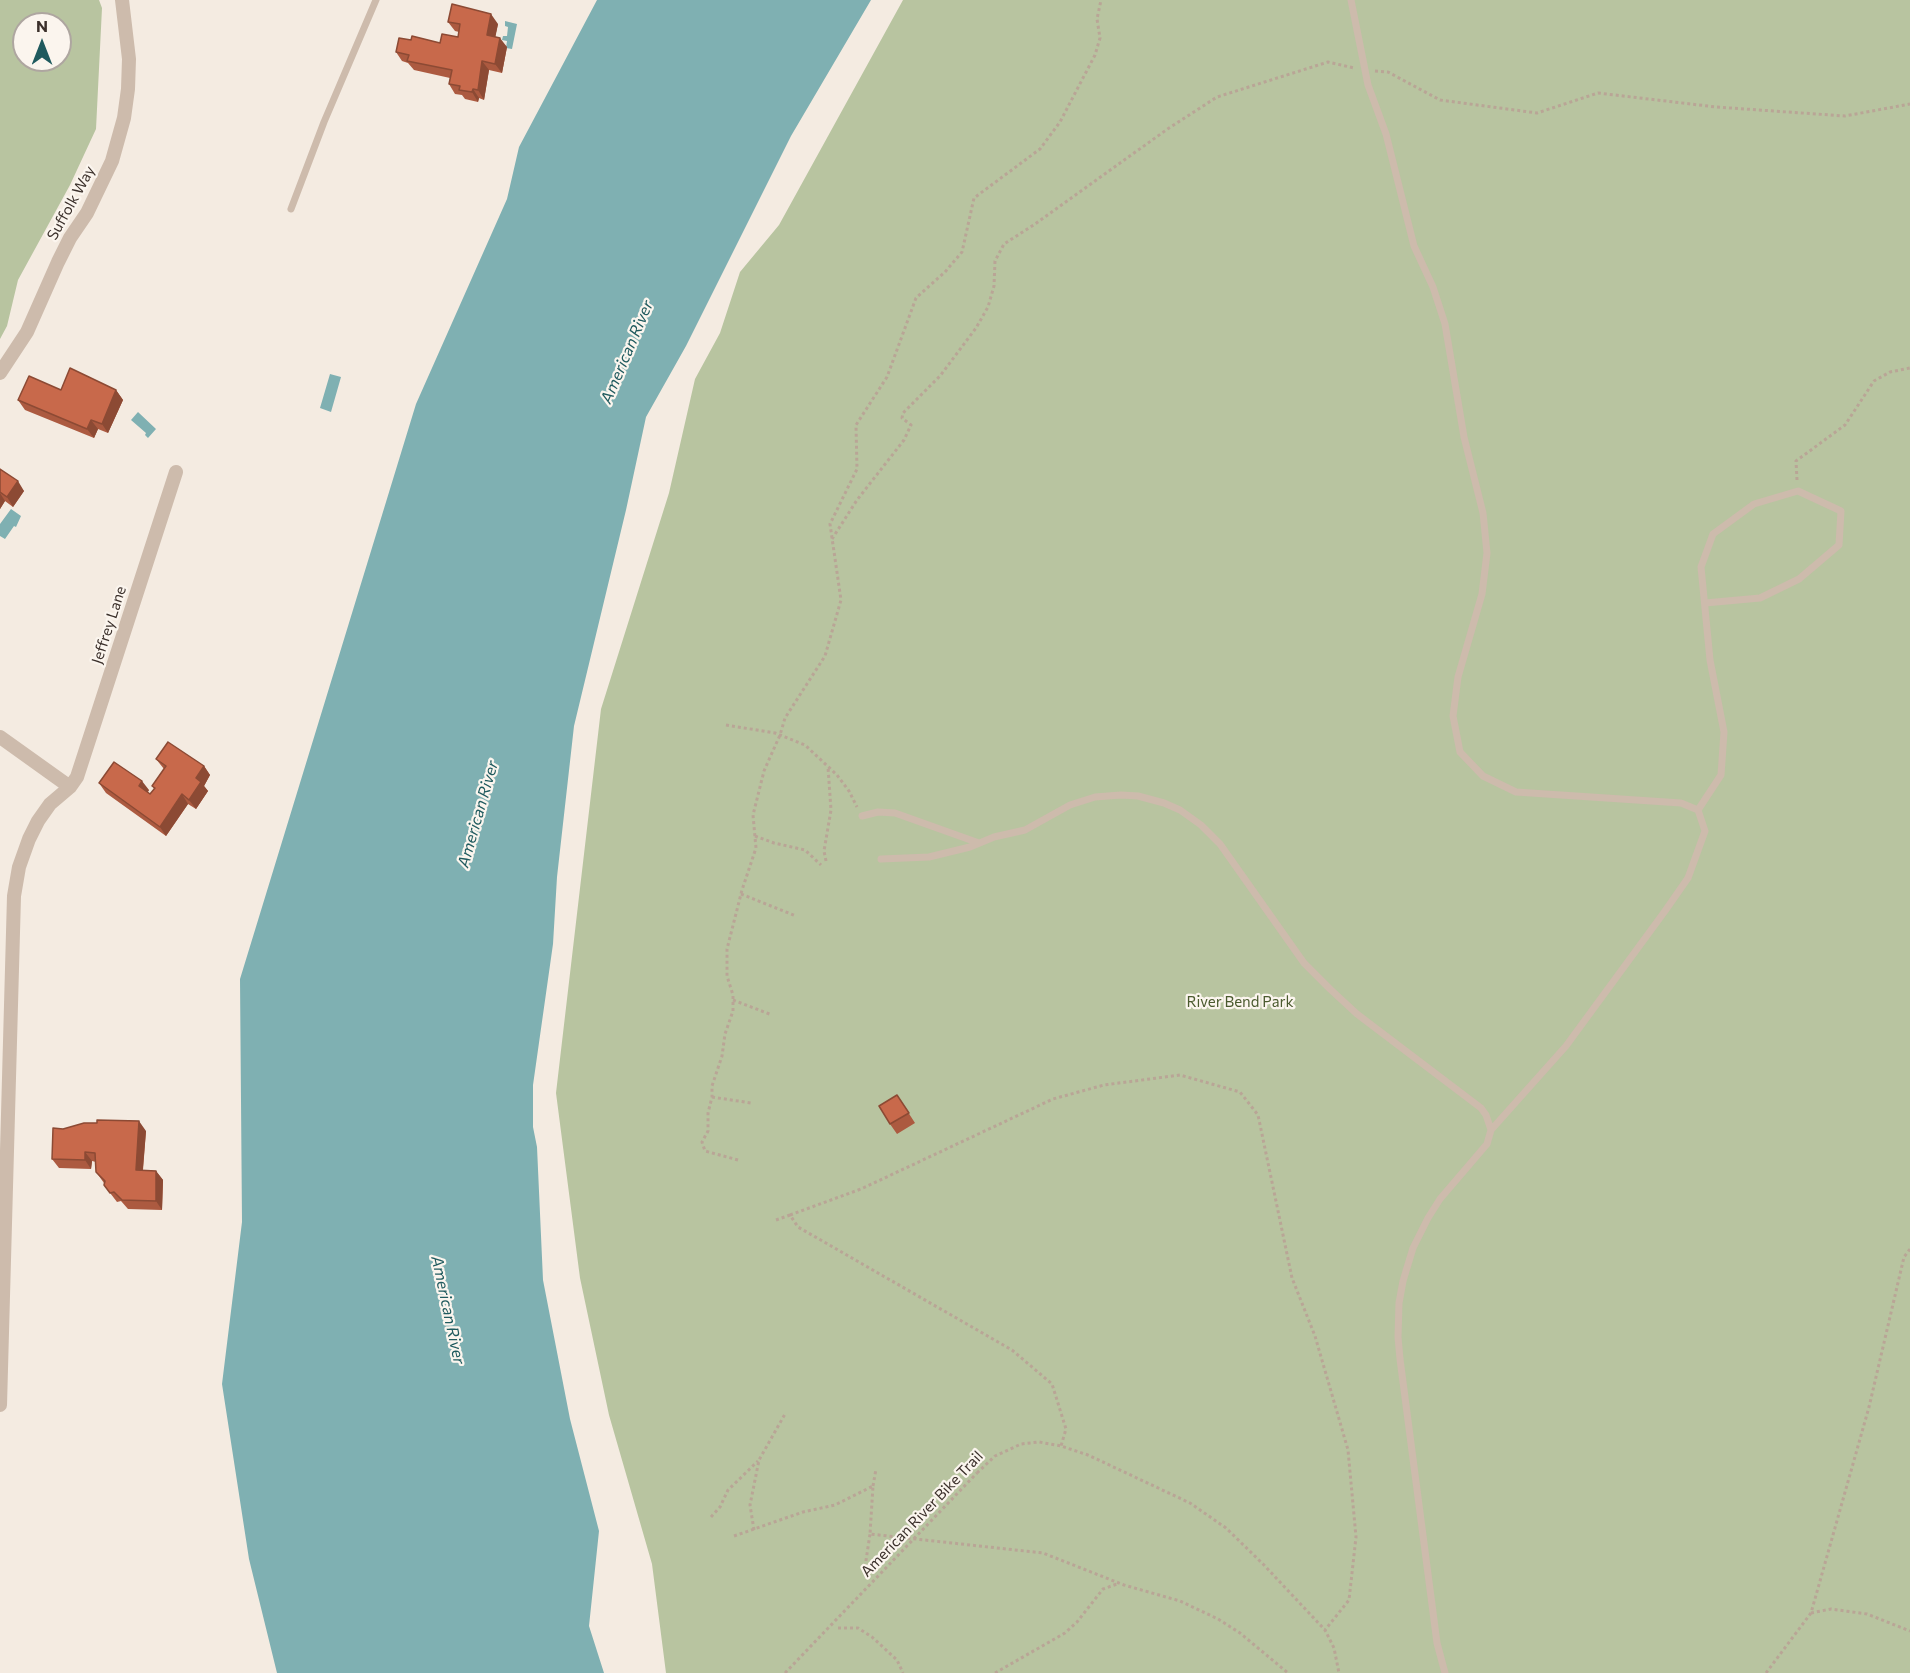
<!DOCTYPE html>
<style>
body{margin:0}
#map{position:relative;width:1910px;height:1673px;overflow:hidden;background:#f4ebe1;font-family:Commissioner,sans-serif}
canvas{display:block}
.north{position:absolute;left:12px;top:12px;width:60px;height:60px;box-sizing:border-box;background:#fbf5ee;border:2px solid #aea6a0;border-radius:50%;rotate:0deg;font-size:16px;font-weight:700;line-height:24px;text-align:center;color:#3b302b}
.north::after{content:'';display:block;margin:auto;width:21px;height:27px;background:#1f5a5e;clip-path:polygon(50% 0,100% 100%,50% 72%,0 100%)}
</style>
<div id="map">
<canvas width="1910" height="1673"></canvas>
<div class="north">N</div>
</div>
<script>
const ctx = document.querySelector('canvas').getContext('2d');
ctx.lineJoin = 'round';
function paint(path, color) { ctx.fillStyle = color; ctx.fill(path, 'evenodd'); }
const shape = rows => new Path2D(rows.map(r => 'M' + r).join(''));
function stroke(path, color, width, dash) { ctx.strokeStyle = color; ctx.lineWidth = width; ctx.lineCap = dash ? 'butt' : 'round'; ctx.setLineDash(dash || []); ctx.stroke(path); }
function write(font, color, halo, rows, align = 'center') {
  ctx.font = font + ' Commissioner,sans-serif'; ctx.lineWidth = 4.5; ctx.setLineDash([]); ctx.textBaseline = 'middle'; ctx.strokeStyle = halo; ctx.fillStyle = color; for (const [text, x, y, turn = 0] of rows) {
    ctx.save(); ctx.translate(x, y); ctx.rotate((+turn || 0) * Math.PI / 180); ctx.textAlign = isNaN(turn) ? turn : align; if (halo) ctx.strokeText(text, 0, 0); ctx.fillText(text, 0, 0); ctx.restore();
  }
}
const green = shape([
 [0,0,99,0,102,8,96,129,70,185,18,280,7,326,0,339],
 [24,24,60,24,60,60,24,60],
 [903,0,1910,0,1910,1673,666,1673,652,1564,609,1415,580,1278,556,1093,601,709,669,493,695,379,720,333,740,272,779,225]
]);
const water = shape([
 [597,0,871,0,791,136,686,346,646,417,626,510,574,726,557,877,553,944,533,1085,533,1127,537,1147,543,1280,570,1419,599,1531,589,1626,604,1673,277,1673,249,1559,222,1384,242,1222,240,979,416,404,507,199,519,147],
 [505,21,517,24,512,49,506,48,507,41,502,40,503,36,507,36,508,27,505,26],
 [330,374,341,377,331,412,320,408],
 [138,412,156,429,148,438,145,435,146,433,131,420],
 [11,509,21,516,16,527,14,526,5,539,0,536,0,524]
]);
const path = shape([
 [1375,71,1388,72,1440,100,1537,113,1598,93,1716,107,1845,116,1910,104],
 [1797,480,1796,461,1845,425,1874,381,1890,372,1910,368],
 [832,539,857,500,904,440,911,425,902,418,903,413,940,376,976,328,988,307,994,286,995,261,1004,244,1035,224,1169,128,1217,97,1328,62,1354,68],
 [726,725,775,733,805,745,837,775,849,791,857,807],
 [755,836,774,843,805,850,821,865],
 [826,861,824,851,831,810,828,767],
 [741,894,796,916],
 [733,1000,772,1015],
 [712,1097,751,1103],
 [738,1160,705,1151,702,1142,708,1131,708,1113,712,1097,712,1086,722,1056,725,1034,733,1011,733,995,727,976,727,949,742,890,756,848,753,815,764,771,780,735,785,718,825,656,841,600,830,524,857,469,856,425,887,377,916,298,945,272,962,252,974,198,1040,149,1060,122,1095,55,1100,38,1097,19,1101,0],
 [790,1215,861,1189,1053,1099,1104,1085,1180,1075,1240,1092,1258,1115,1292,1278,1315,1336,1348,1450,1356,1537,1349,1600,1325,1630],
 [776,1220,790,1215,798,1227,1012,1350,1052,1384,1066,1429,1061,1446],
 [977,1473,995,1456,1021,1444,1039,1442,1061,1446,1088,1455,1190,1503,1226,1528,1263,1564,1325,1630,1334,1648,1339,1673],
 [873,1486,876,1469],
 [711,1517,720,1507,728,1490,758,1461],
 [754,1530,750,1505,759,1460,785,1414],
 [734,1536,803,1512,835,1505,873,1486,870,1534,1043,1553,1124,1585,1180,1601,1218,1619,1240,1633,1288,1673],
 [865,1567,870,1534],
 [1811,1613,1831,1609,1867,1614,1910,1631],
 [838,1628,858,1628,872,1637,897,1660,903,1673],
 [995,1673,1065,1633,1077,1622,1103,1589,1117,1584],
 [1766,1673,1811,1613,1869,1407,1904,1257,1910,1249]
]);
const lane = shape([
 [1351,0,1368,85,1386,134,1414,246,1433,287,1445,324,1464,437,1483,513,1487,553,1482,594,1458,677,1453,716,1460,752,1483,776,1516,792,1681,803,1698,810,1705,831,1688,878,1665,911,1566,1046,1491,1130],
 [291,209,324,122,376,0],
 [1698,810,1721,775,1724,732,1710,660,1701,567,1713,534,1754,504,1798,491,1841,511,1839,545,1799,579,1760,598,1705,603],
 [862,816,878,812,895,813,979,843],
 [881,859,929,857,970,847,994,837,1025,830,1070,805,1095,797,1121,795,1138,796,1164,803,1180,810,1201,825,1220,844,1304,963,1330,989,1357,1014,1481,1108,1486,1115,1491,1130,1487,1144,1440,1199,1428,1218,1413,1248,1403,1281,1399,1303,1398,1337,1400,1359,1437,1643,1445,1673]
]);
const street = shape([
 [0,373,27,332,58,262,70,238,87,213,112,161,124,118,128,89,129,59,122,0],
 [0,737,70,787],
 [0,1405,14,896,19,867,29,839,38,821,50,804,70,787,77,777,176,472]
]);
const pathBridge = shape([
 [785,1673,977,1473]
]);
const wall = shape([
 [448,22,498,24,495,37,507,47,502,73,489,70,484,100,479,98,478,102,465,99,462,95,455,94,449,84,450,78,414,70,408,63,402,61,396,52,411,40,440,43,458,37,459,32,455,31],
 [61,390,116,390,123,400,108,433,98,429,94,438,25,410,18,400],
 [0,469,24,491,13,507,5,501,0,509],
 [156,759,204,766,210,775,204,786,208,791,196,809,188,804,166,836,106,793,99,783,149,790,148,792,150,794,154,789,152,786,164,769],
 [897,1095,915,1123,897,1134,890,1124],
 [63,1129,146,1131,143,1170,156,1171,163,1180,162,1210,128,1209,121,1201,117,1202,104,1185,104,1183,96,1172,96,1162,92,1161,91,1169,59,1168,52,1159]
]);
const shadedWall = shape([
 [491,14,498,24,494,44,487,35],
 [500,38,507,47,502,73,495,64],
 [482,61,489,70,484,100,478,90],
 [473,89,479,98,478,102,472,92],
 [116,390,123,400,108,433,102,424],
 [91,420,98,429,94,438,87,429],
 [18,481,24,491,13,507,7,497],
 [0,493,5,501,0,509],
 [204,766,210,775,204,786,208,791,196,809,189,800,196,778],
 [142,781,149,790,145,795,139,786],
 [182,794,188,804,166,836,160,827],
 [139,1121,146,1131,142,1179,136,1170],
 [85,1152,92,1161,91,1169,85,1160],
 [156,1171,163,1180,162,1210,156,1201]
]);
const building = shape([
 [452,4,491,14,487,35,500,38,495,64,482,61,478,90,473,89,472,92,459,90,460,86,449,84,452,70,407,61,409,55,396,52,399,38,411,40,412,36,440,43,442,34,458,37,460,24,448,22,452,4],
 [70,368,116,390,102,424,91,420,87,429,18,400,29,376,61,390,70,368],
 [0,469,18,481,7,497,0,492,0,469],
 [168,742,204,766,196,778,201,782,189,800,182,794,160,827,99,783,114,762,142,781,139,786,150,794,155,788,152,786,166,766,156,759,168,742],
 [897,1095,909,1113,890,1124,879,1106,897,1095],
 [97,1120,139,1121,136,1170,156,1171,156,1201,122,1200,114,1192,110,1193,104,1185,105,1181,96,1172,95,1153,85,1152,85,1160,52,1159,53,1128,63,1129,84,1123,97,1123,97,1120]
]);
const streetNames = [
 ["Suffolk Way",71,203,-61],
 ["Jeffrey Lane",109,625,-72],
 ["American River Bike Trail",922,1514,-46]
];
const parkNames = [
 ["River Bend Park",1240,1002]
];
const waterNames = [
 ["American River",627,352,-67],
 ["American River",478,814,-74],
 ["American River",448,1310,78]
];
paint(green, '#b8c4a0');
paint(water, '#7fb0b2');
stroke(path, '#b9a596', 3, [3, 3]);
stroke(lane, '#cdbbac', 7);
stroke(street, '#cdbbac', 14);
stroke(pathBridge, '#b9a596', 3, [3, 3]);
paint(wall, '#ac5a40');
paint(shadedWall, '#8c4a34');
paint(building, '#c8694b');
stroke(building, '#8c4a34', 1.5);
write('15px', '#3b302b', '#fbf5ee', streetNames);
write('15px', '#4a5a2e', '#fbf5ee', parkNames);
write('italic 16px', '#1f5a5e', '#fbf5ee', waterNames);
</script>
